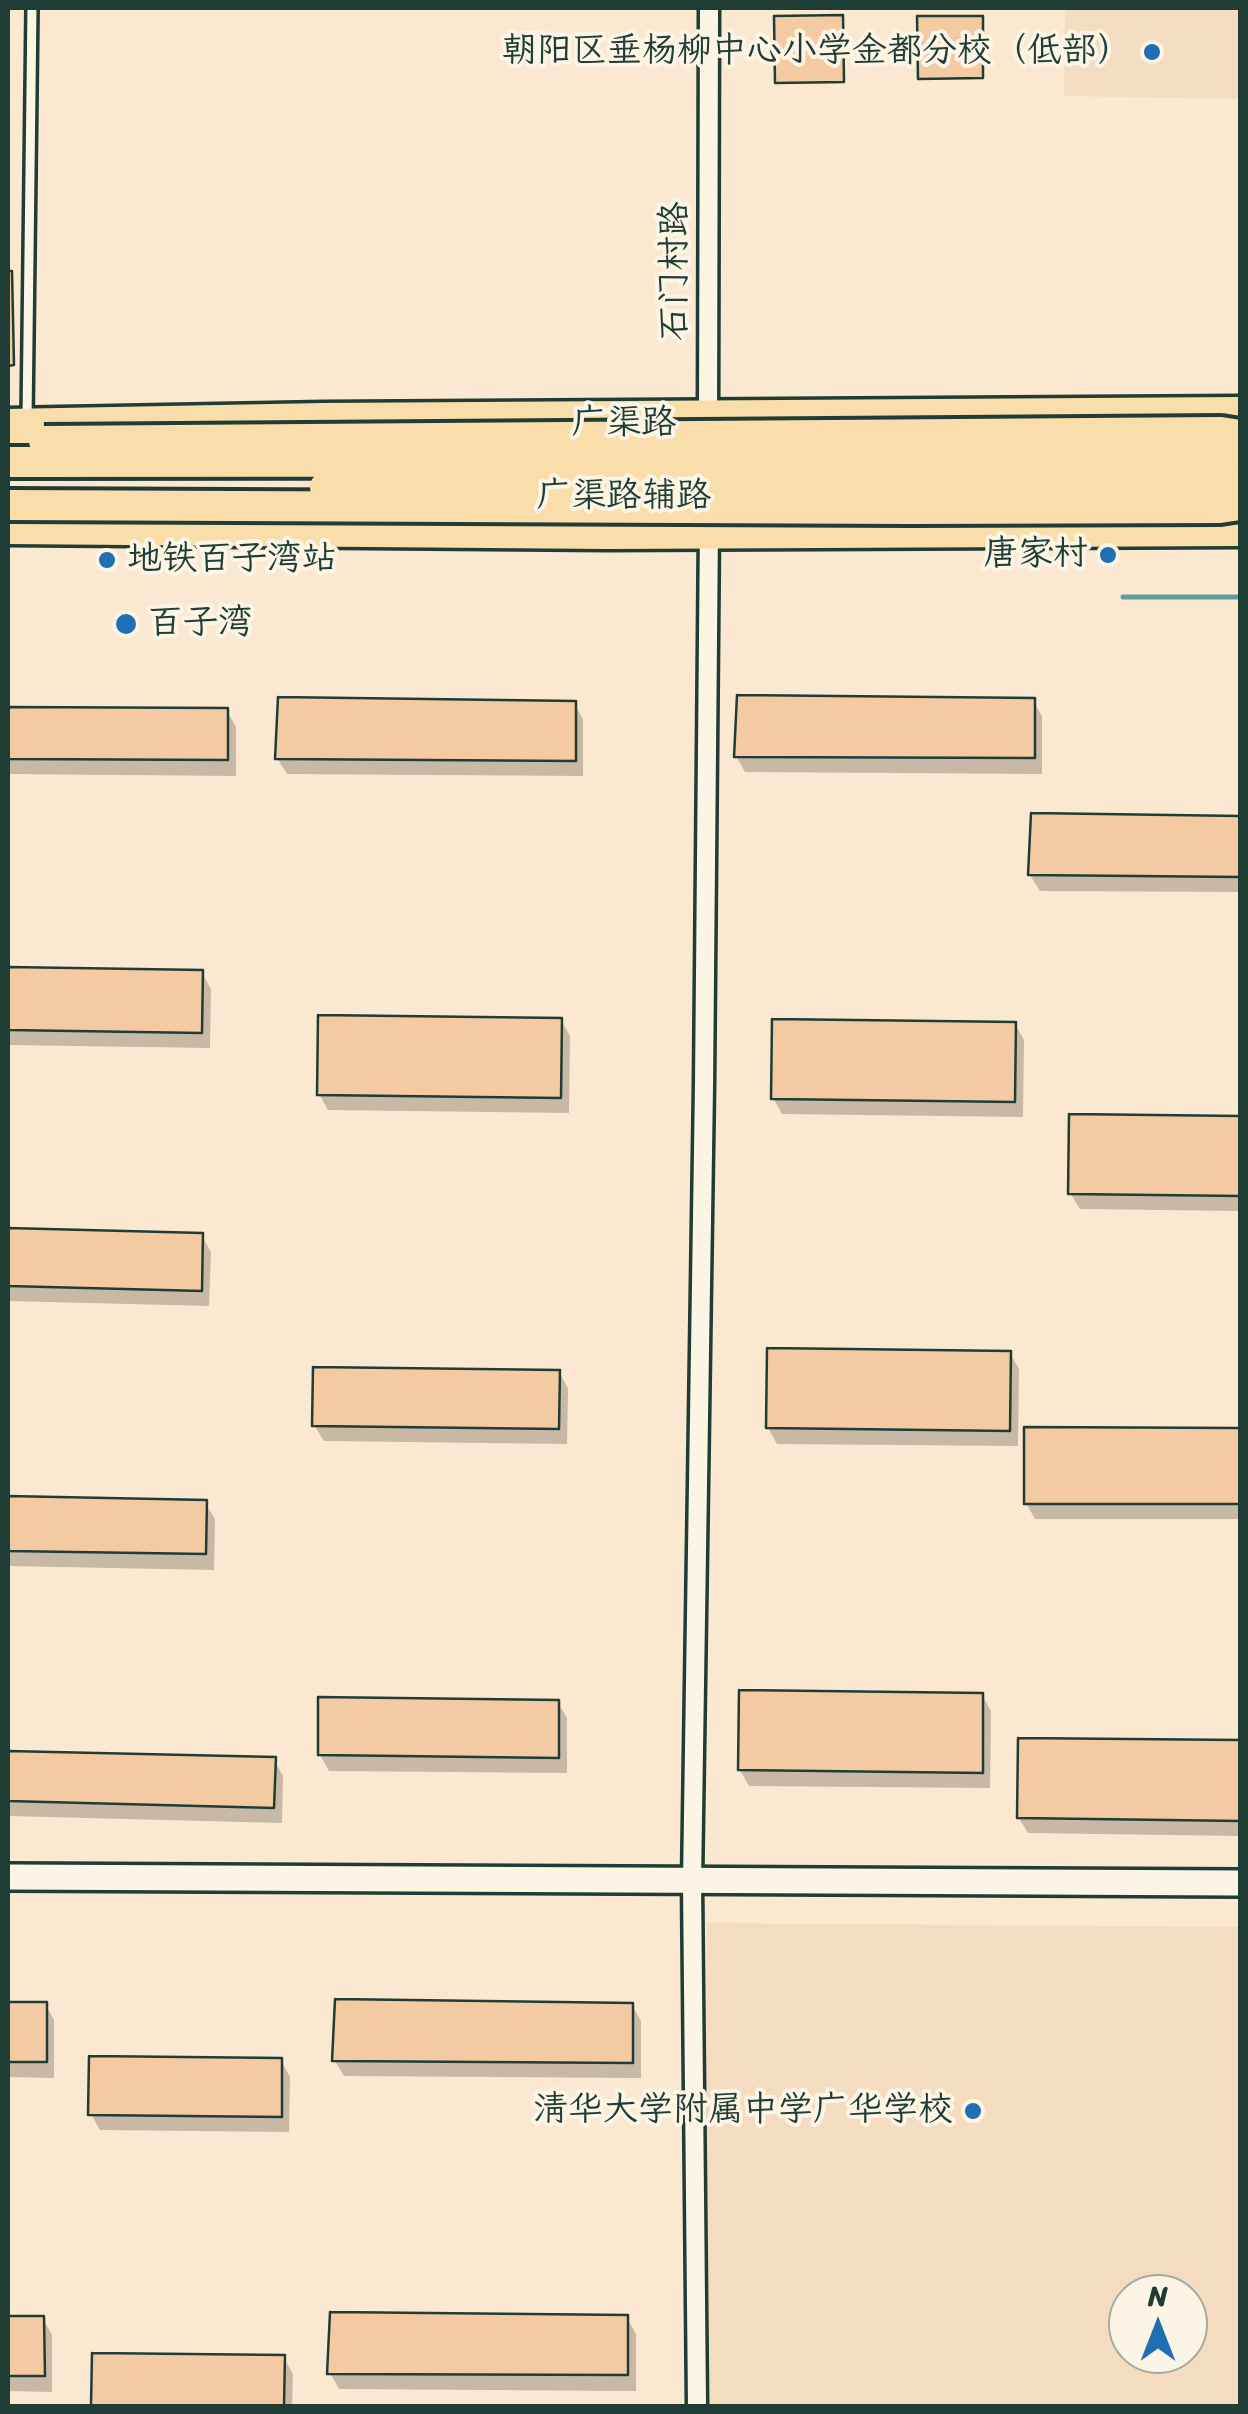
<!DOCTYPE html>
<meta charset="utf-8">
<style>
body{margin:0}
#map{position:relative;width:1248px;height:2414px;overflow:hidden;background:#fae8d1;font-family:Sriracha,sans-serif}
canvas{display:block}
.frame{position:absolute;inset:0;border:10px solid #1f3d34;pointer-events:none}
.north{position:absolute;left:1108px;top:2274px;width:100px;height:100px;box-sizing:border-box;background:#fcf5e5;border:2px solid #a4ab9e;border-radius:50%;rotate:0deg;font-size:28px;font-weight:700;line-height:40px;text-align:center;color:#1f3d34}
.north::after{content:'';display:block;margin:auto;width:35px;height:45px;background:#1f6fb2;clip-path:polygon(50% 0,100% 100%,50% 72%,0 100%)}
</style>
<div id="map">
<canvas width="1248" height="2414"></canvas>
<div class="frame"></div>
<div class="north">N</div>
</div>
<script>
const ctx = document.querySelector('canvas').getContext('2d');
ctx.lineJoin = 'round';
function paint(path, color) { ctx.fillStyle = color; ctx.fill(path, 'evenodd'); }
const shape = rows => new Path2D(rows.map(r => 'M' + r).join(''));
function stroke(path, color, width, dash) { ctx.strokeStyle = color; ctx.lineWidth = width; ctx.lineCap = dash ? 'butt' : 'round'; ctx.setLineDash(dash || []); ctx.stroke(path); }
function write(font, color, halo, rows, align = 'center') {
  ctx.font = font + ' Sriracha,"LXGW WenKai TC",sans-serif'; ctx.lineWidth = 8; ctx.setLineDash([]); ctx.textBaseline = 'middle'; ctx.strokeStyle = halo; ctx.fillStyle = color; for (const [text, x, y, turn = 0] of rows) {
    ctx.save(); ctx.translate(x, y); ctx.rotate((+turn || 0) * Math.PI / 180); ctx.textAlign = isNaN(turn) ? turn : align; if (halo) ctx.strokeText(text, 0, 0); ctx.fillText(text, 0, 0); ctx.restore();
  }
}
const built = shape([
 [1065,8,1240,8,1240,99,1064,96],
 [707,1923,1240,1927,1240,2406,703,2406],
 [1128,2294,1188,2294,1188,2354,1128,2354]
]);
const shadow = shape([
 [842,19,843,83,778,84,777,82],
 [1033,701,1042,716,1042,774,745,772,736,756],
 [574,703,583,719,583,776,287,774,277,758],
 [8,710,227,711,236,727,236,776,8,774],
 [1033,816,1240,818,1240,892,1040,891,1030,875],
 [8,970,202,973,211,989,210,1048,8,1045],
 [561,1020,570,1036,569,1113,328,1110,319,1094],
 [1015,1024,1024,1040,1023,1117,782,1114,773,1098],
 [1071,1116,1240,1118,1240,1211,1080,1209,1070,1193],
 [8,1230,202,1236,211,1252,209,1306,8,1301],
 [1010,1353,1019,1369,1018,1446,777,1444,768,1428],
 [559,1372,568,1388,567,1444,324,1441,314,1425],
 [1026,1430,1240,1430,1240,1519,1035,1519,1026,1503],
 [8,1499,205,1503,215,1519,214,1570,8,1566],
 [982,1695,991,1711,990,1788,749,1786,740,1770],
 [558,1703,567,1718,567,1773,329,1771,320,1755],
 [1020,1740,1240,1743,1240,1836,1028,1833,1019,1818],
 [8,1753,274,1760,283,1776,282,1823,8,1816],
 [8,2004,45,2004,54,2020,54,2078,8,2077],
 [632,2005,641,2021,641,2078,344,2076,335,2061],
 [281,2061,290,2077,289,2132,100,2130,91,2114],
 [8,2318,43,2319,52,2335,52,2392,8,2391],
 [627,2318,636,2334,636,2391,339,2389,330,2373],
 [94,2355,284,2358,293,2374,292,2406,94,2406]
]);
const stream = shape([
 [1123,597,1240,597]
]);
const building = shape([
 [843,15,844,82,775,83,774,16,843,15],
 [917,16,983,16,983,78,918,79,917,16],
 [8,271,12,271,14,365,8,366,8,271],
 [737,695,1035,698,1035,758,734,757,737,695],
 [278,697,576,701,576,761,275,759,278,697],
 [8,707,228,708,228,760,8,759,8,707],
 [1031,813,1240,816,1240,877,1028,875,1031,813],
 [8,967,203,970,202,1033,8,1030,8,967],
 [318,1015,562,1018,561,1098,317,1095,318,1015],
 [772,1019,1016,1022,1015,1102,771,1099,772,1019],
 [1069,1114,1240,1116,1240,1196,1068,1194,1069,1114],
 [8,1228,203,1233,202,1291,8,1286,8,1228],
 [767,1348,1011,1351,1010,1431,766,1428,767,1348],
 [313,1367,560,1370,559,1429,312,1426,313,1367],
 [1024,1427,1240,1428,1240,1504,1024,1504,1024,1427],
 [8,1496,207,1500,206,1554,8,1551,8,1496],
 [739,1690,983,1693,983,1773,738,1770,739,1690],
 [318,1697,559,1700,559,1758,318,1755,318,1697],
 [1018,1738,1240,1740,1240,1821,1017,1818,1018,1738],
 [8,1751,276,1757,274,1808,8,1801,8,1751],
 [335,1999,633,2003,633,2063,332,2061,335,1999],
 [8,2002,47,2002,47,2062,8,2062,8,2002],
 [89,2056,282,2058,282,2117,88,2115,89,2056],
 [330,2312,628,2315,628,2375,327,2374,330,2312],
 [8,2316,44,2316,45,2376,8,2376,8,2316],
 [92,2353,285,2355,284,2406,91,2406,92,2353]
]);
const lane = shape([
 [27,419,32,8]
]);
const street = shape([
 [708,421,709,8],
 [697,2406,692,1882,704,1085,709,527]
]);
const secondary = shape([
 [8,1877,1240,1883]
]);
const primary = shape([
 [8,423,324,417,1240,411],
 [8,530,608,535,1240,532]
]);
const highway = shape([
 [8,440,26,441]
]);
const highwayBridge = shape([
 [44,441,1221,432,1240,435],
 [8,462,1117,461,1240,455],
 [325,487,1240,485],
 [8,505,909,509,1220,508,1240,505]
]);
const markers = [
 [1152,52,10,"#1f6fb2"],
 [1108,555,10,"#1f6fb2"],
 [107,560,10,"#1f6fb2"],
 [126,624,12,"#1f6fb2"],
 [973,2111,10,"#1f6fb2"]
];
const poiNames = [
 ["朝阳区垂杨柳中心小学金都分校（低部）",1132,52],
 ["唐家村",1088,555],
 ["地铁百子湾站",127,560,"left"],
 ["百子湾",148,624,"left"],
 ["清华大学附属中学广华学校",953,2111]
];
const streetNames = [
 ["石门村路",676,271,-90],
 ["广渠路",624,424],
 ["广渠路辅路",624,497]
];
paint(built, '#f4dcc0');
paint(shadow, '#0003');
stroke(stream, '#609c9e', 5);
paint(building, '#f4caa3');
stroke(building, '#1f3d34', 2.5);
stroke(lane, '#1f3d34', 16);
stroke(street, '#1f3d34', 25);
stroke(secondary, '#1f3d34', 32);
stroke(primary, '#1f3d34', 35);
stroke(highway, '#1f3d34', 38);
stroke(lane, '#fcf5e5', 9);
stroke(street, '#fcf5e5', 18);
stroke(secondary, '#fcf5e5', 25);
stroke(primary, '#f9deab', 28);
stroke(highway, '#f9deab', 30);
stroke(highwayBridge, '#1f3d34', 38, []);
stroke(highwayBridge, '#f9deab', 30);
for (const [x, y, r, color] of markers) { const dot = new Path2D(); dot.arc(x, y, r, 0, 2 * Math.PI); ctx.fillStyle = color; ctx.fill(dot); stroke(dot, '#fcf5e5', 4); }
write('35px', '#1f3d34', '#fcf5e5', poiNames, 'right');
write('35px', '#1f3d34', '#fcf5e5', streetNames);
</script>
